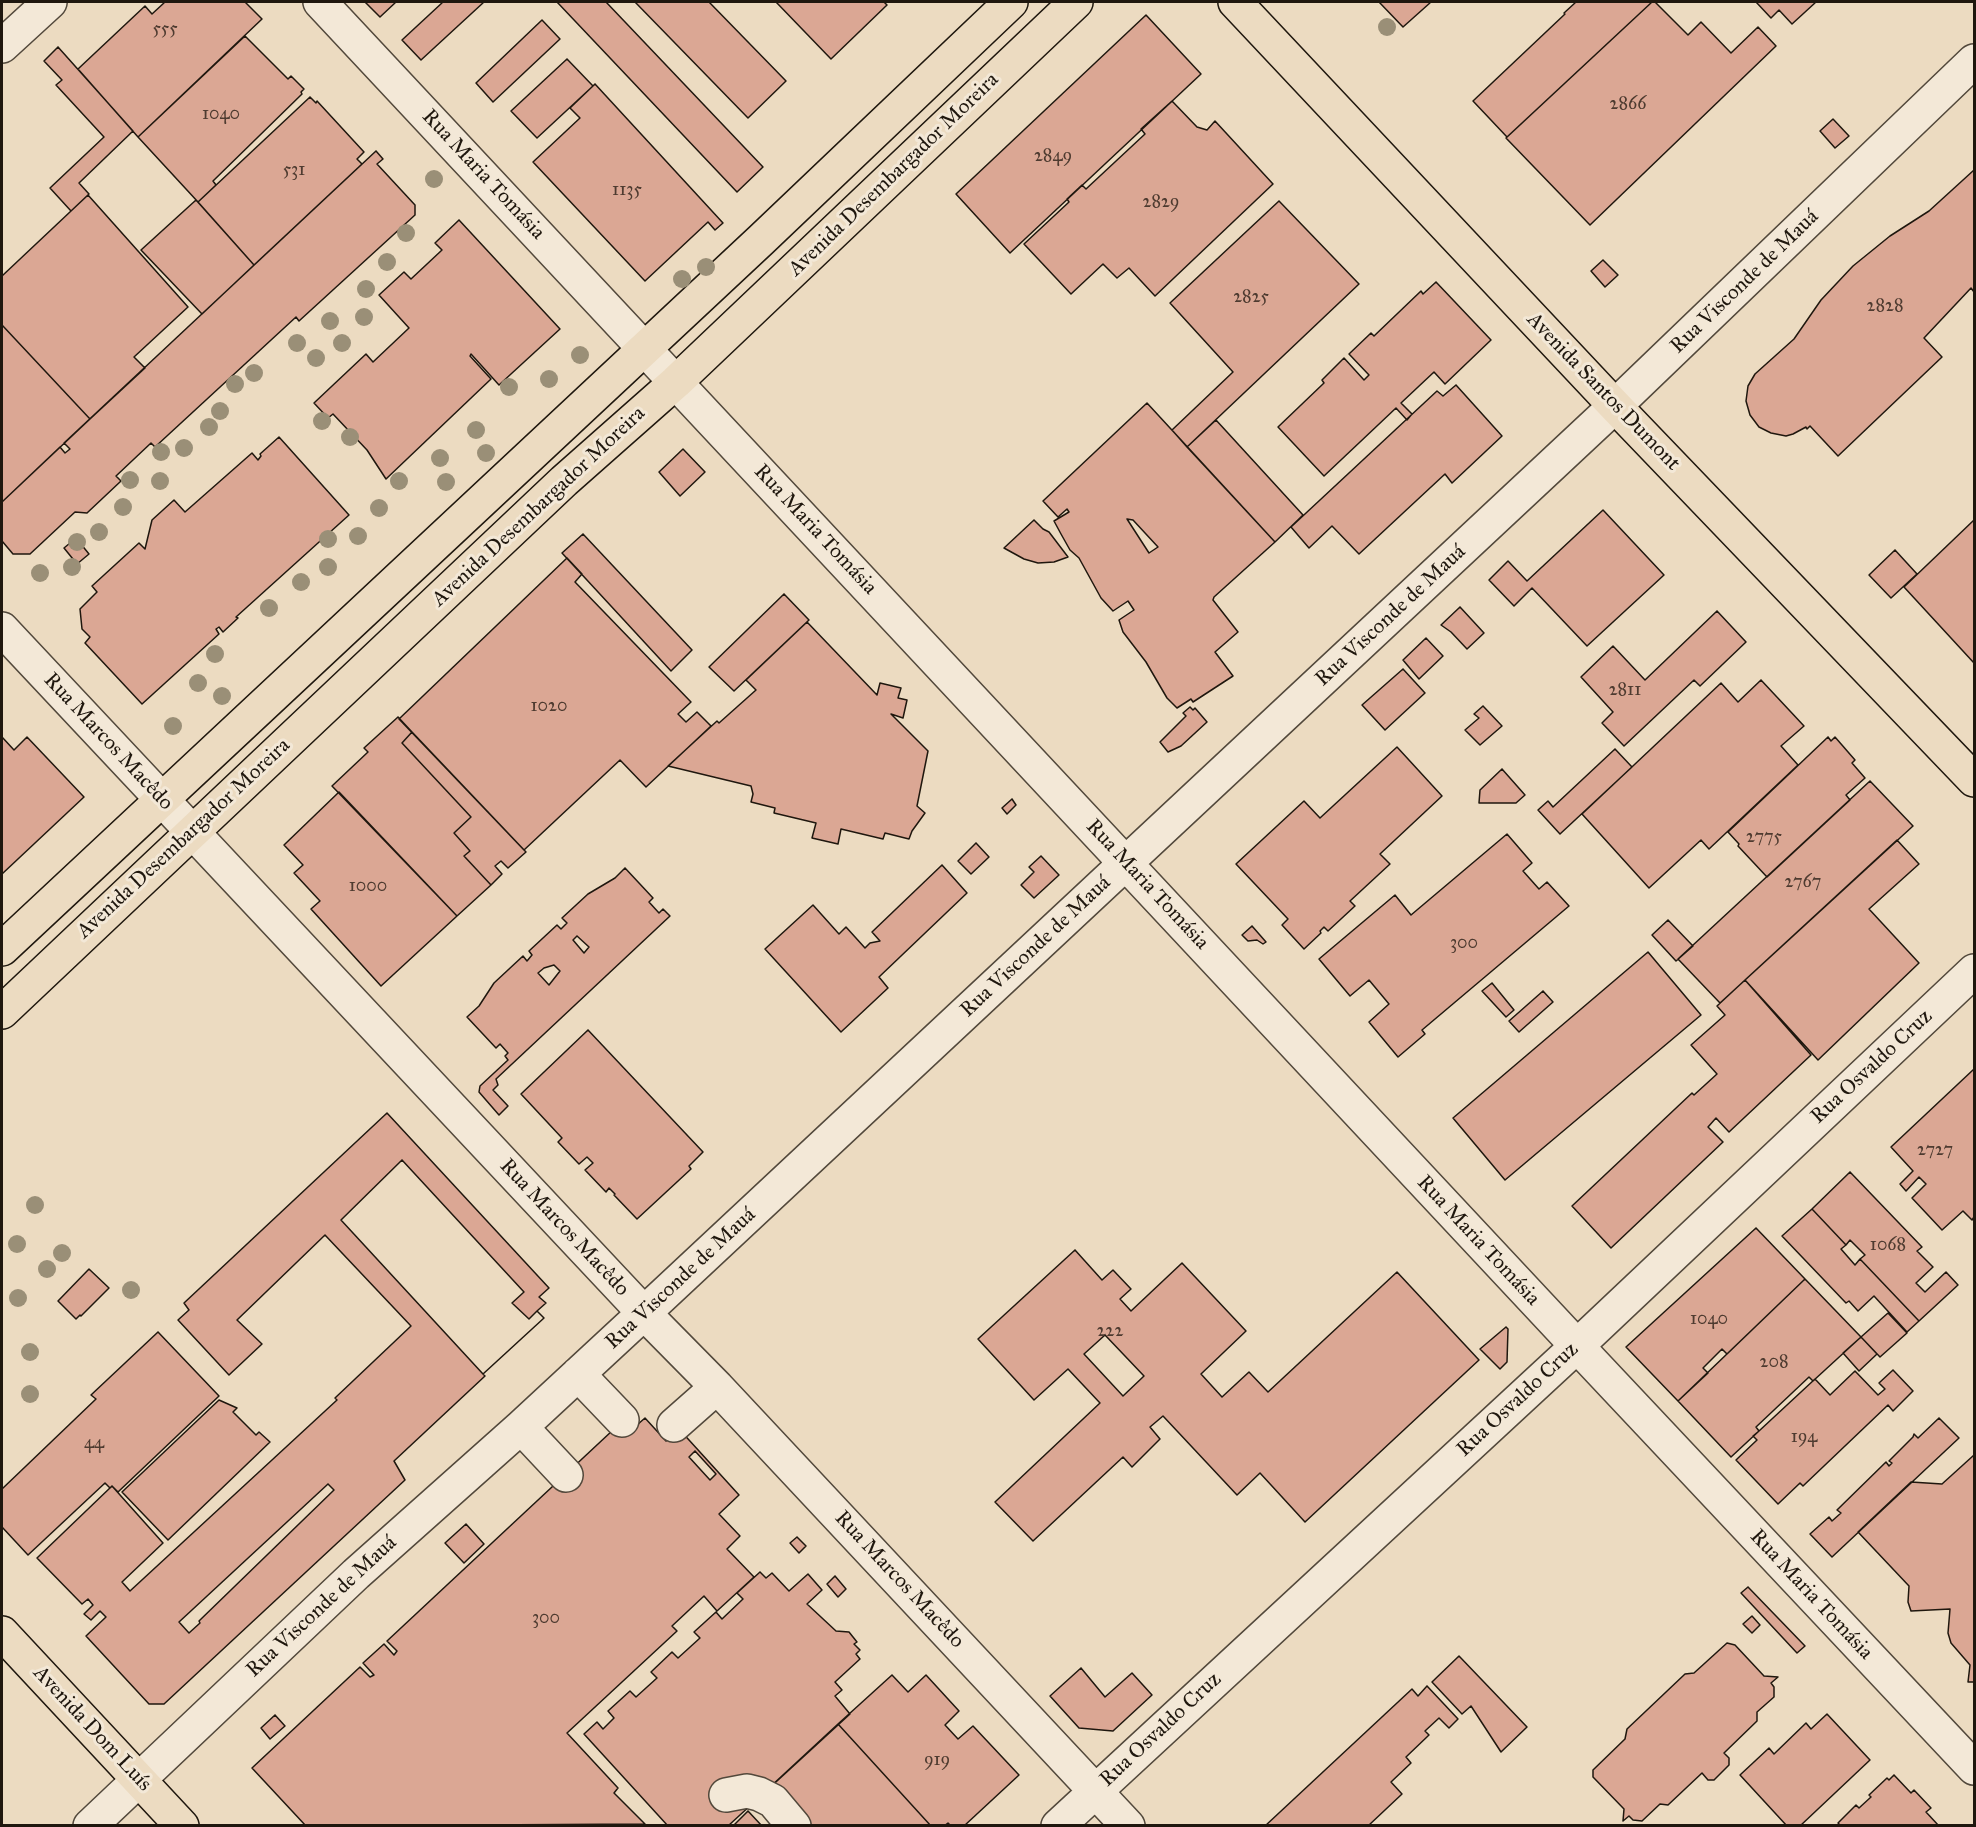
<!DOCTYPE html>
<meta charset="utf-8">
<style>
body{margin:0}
#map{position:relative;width:1976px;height:1827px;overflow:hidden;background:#ecdbc1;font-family:"IM FELL Great Primer",serif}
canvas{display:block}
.frame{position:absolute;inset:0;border:3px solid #1f170e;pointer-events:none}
</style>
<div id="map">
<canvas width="1976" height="1827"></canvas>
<div class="frame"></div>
</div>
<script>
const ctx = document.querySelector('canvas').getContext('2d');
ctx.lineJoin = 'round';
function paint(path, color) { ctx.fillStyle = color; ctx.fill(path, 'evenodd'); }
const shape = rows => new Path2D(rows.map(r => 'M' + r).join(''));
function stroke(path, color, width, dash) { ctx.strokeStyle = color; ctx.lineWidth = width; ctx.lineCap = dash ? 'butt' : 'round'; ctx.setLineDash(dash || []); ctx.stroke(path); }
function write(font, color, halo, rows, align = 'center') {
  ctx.font = font + ' "IM FELL Great Primer",serif'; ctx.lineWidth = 6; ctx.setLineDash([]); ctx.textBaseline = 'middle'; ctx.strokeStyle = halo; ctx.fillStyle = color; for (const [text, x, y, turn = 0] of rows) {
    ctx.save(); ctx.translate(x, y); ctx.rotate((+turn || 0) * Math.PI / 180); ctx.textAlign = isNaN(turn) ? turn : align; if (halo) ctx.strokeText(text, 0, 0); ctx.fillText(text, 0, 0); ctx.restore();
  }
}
const building = shape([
 [165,2,245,2,262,19,138,137,78,69,145,6,152,14,165,2],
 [365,2,396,2,380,17,365,2],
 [443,2,484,2,421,60,402,40,443,2],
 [557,2,606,2,763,167,737,192,557,2],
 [635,2,709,2,786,81,748,118,635,2],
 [776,2,884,2,887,5,831,59,776,2],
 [1379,2,1431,2,1403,27,1379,2],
 [1576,2,1652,2,1507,137,1473,101,1565,14,1564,13,1576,2],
 [1652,2,1655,2,1688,35,1701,22,1731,53,1758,27,1776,46,1590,225,1506,138,1652,2],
 [1756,2,1816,2,1792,24,1779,10,1771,18,1756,2],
 [1146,15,1201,74,1010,253,956,194,1146,15],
 [542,20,560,39,493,102,476,83,542,20],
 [245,36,288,79,291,76,304,89,301,92,302,94,213,181,216,185,198,202,138,137,245,36],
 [58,47,133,131,79,183,89,194,71,211,50,188,104,137,56,85,62,80,44,61,58,47],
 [567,59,593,86,537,138,511,111,567,59],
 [595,84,723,223,715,230,708,222,645,281,533,162,580,118,570,108,595,84],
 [310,97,316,103,317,101,364,152,357,159,362,164,254,265,198,202,310,97],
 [1172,101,1197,127,1207,130,1215,121,1273,184,1155,296,1129,268,1117,278,1103,264,1071,294,1024,244,1069,202,1067,199,1082,185,1086,189,1145,134,1141,129,1172,101],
 [1833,119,1849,136,1835,148,1820,131,1833,119],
 [376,151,383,159,377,164,415,205,415,215,299,321,296,317,155,447,151,443,116,476,121,481,87,513,75,512,30,554,13,554,2,541,2,502,60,447,65,453,70,449,64,443,376,151],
 [1974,170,1974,292,1971,288,1924,338,1942,357,1838,456,1810,426,1807,429,1806,427,1793,434,1786,436,1771,433,1759,427,1750,415,1746,401,1748,386,1755,374,1794,339,1821,300,1853,266,1890,236,1929,211,1974,170],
 [88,195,188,307,134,357,145,368,90,419,2,325,2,276,88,195],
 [196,200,254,265,202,314,141,250,196,200],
 [1279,201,1359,284,1187,447,1172,430,1233,372,1170,303,1279,201],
 [459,220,560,329,499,385,471,354,470,356,491,379,386,479,367,450,333,414,328,418,314,403,366,354,373,362,409,328,379,295,404,272,411,279,442,250,435,243,459,220],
 [1603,260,1618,275,1605,287,1591,271,1603,260],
 [1436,282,1491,340,1445,384,1434,372,1401,403,1412,414,1407,420,1396,408,1324,476,1278,427,1324,383,1322,380,1344,358,1364,380,1369,375,1349,354,1371,333,1374,336,1421,291,1423,294,1436,282],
 [2,325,90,419,2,502,2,325],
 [1456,385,1502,436,1452,483,1445,474,1359,554,1332,526,1309,548,1291,527,1437,391,1443,396,1456,385],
 [1147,403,1275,542,1214,597,1213,600,1238,632,1215,652,1233,676,1193,702,1191,699,1177,708,1167,698,1146,662,1123,632,1119,620,1134,610,1128,601,1113,611,1101,598,1079,558,1070,550,1061,534,1054,521,1069,512,1067,509,1058,517,1043,501,1147,403],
 [1127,519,1133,520,1158,547,1149,553,1127,519],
 [1216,420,1303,515,1275,542,1187,447,1216,420],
 [279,437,349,515,236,617,238,618,223,632,219,627,216,629,219,634,142,704,85,643,90,637,82,629,80,609,97,592,92,586,139,543,145,549,152,520,174,500,185,512,252,453,258,460,261,456,260,454,279,437],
 [683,449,705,472,680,496,659,472,683,449],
 [1603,510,1664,575,1587,646,1532,588,1514,606,1489,580,1508,561,1527,581,1603,510],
 [1034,520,1043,529,1049,532,1068,557,1054,562,1038,563,1024,559,1004,548,1034,520],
 [1974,520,1974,663,1904,587,1974,520],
 [583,534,692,650,671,671,562,553,583,534],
 [76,538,89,554,77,564,64,548,76,538],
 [1895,550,1917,574,1891,598,1869,575,1895,550],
 [567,558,582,574,575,582,691,702,678,714,686,722,697,712,711,726,646,787,620,760,524,850,399,719,567,558],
 [784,594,809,620,734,691,709,667,784,594],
 [1460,607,1484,633,1467,649,1451,632,1441,625,1460,607],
 [1717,611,1746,642,1700,686,1694,680,1624,746,1602,723,1613,712,1581,677,1613,646,1645,680,1717,611],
 [807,622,877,695,880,683,901,688,898,698,907,700,903,718,891,714,928,751,917,806,925,813,912,831,909,839,885,833,883,839,841,829,838,844,812,838,816,823,774,813,775,808,751,802,753,794,751,786,668,766,717,721,719,723,756,690,746,680,807,622],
 [1426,638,1443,656,1419,679,1403,660,1426,638],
 [1403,669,1425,693,1385,730,1362,705,1403,669],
 [1761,680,1804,726,1781,746,1798,765,1709,849,1701,840,1649,888,1582,814,1721,683,1738,702,1761,680],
 [1483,706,1502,726,1480,745,1465,730,1479,718,1474,714,1483,706],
 [1190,707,1193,710,1195,708,1207,722,1181,746,1168,752,1160,742,1186,716,1183,713,1190,707],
 [398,717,412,732,402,743,471,817,454,833,470,851,464,856,491,885,457,916,332,786,368,752,364,748,398,717],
 [412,732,526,852,508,868,501,861,495,866,502,874,491,885,464,856,470,851,454,833,471,817,402,743,412,732],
 [2,737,14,750,27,737,84,797,2,874,2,737],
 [1828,737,1831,741,1835,737,1855,760,1852,763,1865,778,1846,795,1850,800,1767,877,1738,846,1739,844,1728,832,1828,737],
 [1397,747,1442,796,1380,854,1390,864,1350,901,1355,906,1328,931,1324,927,1320,931,1321,933,1304,949,1282,925,1288,919,1236,864,1304,801,1320,818,1397,747],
 [1615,749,1632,767,1560,834,1538,810,1548,801,1553,807,1615,749],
 [1502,769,1525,795,1516,803,1479,803,1480,790,1502,769],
 [1870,781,1913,826,1720,1003,1678,959,1870,781],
 [339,792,457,916,381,986,311,909,320,901,294,873,303,865,284,845,339,792],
 [1012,799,1016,805,1007,814,1002,808,1012,799],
 [1507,834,1532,863,1523,871,1539,889,1547,882,1569,906,1422,1030,1425,1034,1398,1057,1369,1022,1389,1004,1369,980,1350,996,1319,959,1395,895,1411,915,1507,834],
 [1897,840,1919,864,1869,909,1919,963,1818,1060,1745,980,1897,840],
 [976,843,989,857,971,874,958,861,976,843],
 [1041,856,1059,875,1034,898,1021,885,1034,872,1029,867,1041,856],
 [942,865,967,893,879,977,888,988,841,1032,765,949,813,905,839,934,846,927,865,948,870,943,880,941,872,932,942,865],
 [625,868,653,898,649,902,659,913,663,909,670,916,496,1079,498,1085,493,1090,508,1106,499,1115,479,1092,480,1086,508,1060,505,1056,508,1053,500,1044,496,1048,467,1017,479,1006,494,983,523,956,527,961,532,955,529,951,557,925,561,929,567,923,562,918,588,894,615,878,625,868],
 [577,936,589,947,584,953,573,940,577,936],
 [554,965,560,971,549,985,538,973,544,968,554,965],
 [1668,920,1693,946,1676,961,1652,935,1668,920],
 [1252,926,1266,942,1263,944,1257,940,1248,941,1242,935,1252,926],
 [1648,952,1701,1015,1505,1180,1453,1118,1648,952],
 [1745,980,1811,1055,1729,1132,1716,1118,1708,1127,1723,1142,1611,1248,1572,1206,1692,1093,1694,1095,1717,1074,1691,1045,1725,1015,1717,1006,1745,980],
 [1492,983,1514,1010,1506,1017,1482,991,1492,983],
 [1543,991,1553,1002,1519,1032,1509,1021,1543,991],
 [588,1030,703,1152,689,1166,691,1169,637,1219,614,1195,615,1194,609,1188,606,1192,585,1170,593,1163,587,1157,579,1164,558,1142,562,1138,521,1094,588,1030],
 [1974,1069,1974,1217,1972,1220,1963,1211,1942,1230,1912,1198,1926,1184,1919,1177,1906,1191,1900,1184,1913,1171,1891,1147,1974,1069],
 [387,1113,549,1288,539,1297,546,1303,537,1311,544,1318,483,1374,485,1376,394,1461,405,1480,164,1704,149,1704,86,1636,106,1617,100,1611,91,1620,84,1614,93,1605,88,1599,82,1604,37,1558,112,1486,163,1543,122,1582,130,1591,337,1400,335,1398,411,1326,325,1235,237,1320,262,1344,229,1375,178,1320,189,1310,184,1303,387,1113],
 [328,1484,334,1490,199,1621,200,1623,189,1633,179,1622,328,1484],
 [402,1160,524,1292,512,1303,529,1319,537,1311,544,1318,483,1374,341,1220,402,1160],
 [1850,1172,1922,1247,1917,1251,1933,1267,1916,1283,1925,1292,1946,1272,1958,1285,1919,1321,1860,1259,1865,1255,1850,1240,1846,1245,1812,1209,1850,1172],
 [1812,1209,1846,1245,1841,1249,1855,1265,1860,1259,1919,1321,1907,1332,1874,1296,1858,1311,1849,1301,1846,1303,1782,1236,1812,1209],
 [1756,1228,1805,1279,1727,1354,1722,1349,1703,1368,1708,1373,1678,1401,1626,1347,1756,1228],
 [1075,1250,1102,1280,1113,1270,1131,1289,1120,1299,1131,1311,1182,1263,1246,1331,1201,1374,1222,1397,1249,1372,1268,1392,1397,1272,1479,1360,1305,1522,1260,1473,1237,1495,1163,1416,1150,1427,1160,1439,1132,1467,1123,1457,1033,1541,995,1502,1100,1403,1068,1369,1034,1400,978,1339,1075,1250],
 [1105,1335,1144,1376,1123,1396,1084,1354,1105,1335],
 [89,1269,109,1288,81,1316,80,1315,76,1319,58,1301,89,1269],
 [1805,1279,1861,1337,1813,1381,1809,1377,1756,1427,1759,1431,1731,1457,1678,1401,1805,1279],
 [1888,1313,1907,1333,1880,1357,1861,1337,1888,1313],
 [1506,1327,1508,1329,1507,1362,1500,1369,1480,1349,1506,1327],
 [158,1332,219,1396,118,1492,112,1486,110,1488,105,1483,28,1555,2,1527,2,1489,96,1399,91,1395,158,1332],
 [1861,1337,1877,1354,1859,1371,1843,1353,1861,1337],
 [1893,1370,1913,1391,1893,1411,1888,1405,1803,1486,1800,1483,1778,1504,1736,1460,1757,1440,1753,1436,1759,1431,1815,1379,1830,1395,1855,1371,1878,1395,1885,1389,1879,1383,1893,1370],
 [219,1400,237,1408,233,1412,256,1435,259,1432,270,1442,168,1540,122,1492,219,1400],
 [628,1416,637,1425,645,1418,666,1441,679,1429,739,1495,719,1514,740,1536,727,1549,754,1577,717,1611,704,1596,672,1626,677,1631,567,1733,618,1788,614,1793,645,1824,306,1826,252,1768,360,1667,370,1677,374,1675,363,1663,384,1644,394,1655,397,1651,387,1641,628,1416],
 [695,1451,716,1474,710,1480,689,1457,695,1451],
 [1939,1418,1959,1438,1832,1557,1810,1534,1829,1517,1832,1521,1841,1513,1837,1510,1886,1462,1889,1466,1892,1463,1889,1461,1913,1437,1914,1434,1918,1438,1939,1418],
 [1974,1452,1974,1682,1968,1682,1970,1665,1951,1643,1948,1633,1950,1609,1911,1611,1908,1602,1909,1586,1858,1532,1911,1482,1942,1484,1974,1455,1974,1452],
 [466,1524,484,1544,464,1563,445,1543,466,1524],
 [797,1537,806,1546,799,1553,790,1543,797,1537],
 [760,1572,766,1578,772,1573,789,1591,808,1574,822,1590,807,1604,836,1631,849,1632,857,1642,854,1644,860,1650,856,1654,860,1659,835,1682,842,1690,835,1696,850,1714,728,1826,668,1826,584,1734,597,1722,603,1729,614,1718,608,1711,630,1691,636,1697,657,1678,651,1672,672,1652,678,1658,700,1638,694,1632,716,1612,722,1619,743,1599,737,1593,760,1572],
 [835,1576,846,1589,838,1597,827,1584,835,1576],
 [1748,1587,1805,1646,1797,1653,1741,1593,1748,1587],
 [1752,1616,1760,1625,1752,1633,1743,1624,1752,1616],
 [1727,1643,1735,1645,1764,1676,1778,1677,1771,1683,1774,1687,1774,1697,1757,1712,1757,1721,1724,1753,1729,1758,1729,1765,1714,1780,1708,1780,1702,1773,1668,1805,1660,1804,1642,1821,1633,1820,1629,1816,1623,1821,1624,1809,1593,1777,1593,1770,1625,1739,1627,1729,1685,1674,1694,1673,1727,1643],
 [1459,1656,1527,1727,1501,1752,1471,1706,1462,1714,1432,1682,1459,1656],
 [1081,1668,1105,1697,1132,1673,1152,1695,1113,1731,1079,1728,1050,1696,1081,1668],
 [892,1675,908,1692,926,1675,959,1711,945,1725,958,1739,973,1726,1019,1775,964,1826,951,1826,948,1823,944,1826,931,1826,838,1724,892,1675],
 [1427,1686,1458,1719,1449,1728,1439,1718,1425,1731,1429,1735,1406,1757,1411,1763,1391,1782,1402,1794,1368,1826,1265,1826,1412,1689,1418,1696,1427,1686],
 [1827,1714,1870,1760,1800,1826,1787,1826,1740,1775,1769,1748,1774,1754,1806,1723,1811,1729,1827,1714],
 [275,1715,285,1726,270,1739,261,1728,275,1715],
 [838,1724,931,1826,807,1826,770,1787,838,1724],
 [1894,1775,1911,1793,1914,1790,1931,1808,1926,1812,1939,1826,1841,1826,1838,1823,1856,1805,1859,1808,1871,1797,1869,1795,1887,1778,1889,1780,1894,1775],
 [748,1811,762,1826,733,1826,748,1811]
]);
const minor = shape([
 [320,2,1577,1346,1974,1768],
 [2,46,50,2],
 [2,629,644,1313,717,1387,1128,1826],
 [578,1374,622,1420],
 [674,1425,717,1387],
 [521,1427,566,1475],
 [726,1795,747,1791,759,1794,773,1801,794,1826],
 [90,1826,356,1574,521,1427,644,1313,1615,406,1974,61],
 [1058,1826,1577,1346,1974,971]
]);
const major = shape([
 [1235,2,1615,406,1974,780],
 [2,949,761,240,1011,2],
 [2,1012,564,481,676,382,1076,2],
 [2,1633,182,1826]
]);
const trees = [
 [1387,27],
 [434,179],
 [406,233],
 [387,262],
 [706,267],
 [682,279],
 [366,289],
 [364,317],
 [330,321],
 [297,343],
 [342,343],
 [580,355],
 [316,358],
 [254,373],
 [549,379],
 [235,384],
 [509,387],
 [220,411],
 [322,421],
 [209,427],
 [476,430],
 [350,437],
 [184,448],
 [161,452],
 [486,453],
 [440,458],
 [130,480],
 [160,481],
 [399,481],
 [446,482],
 [123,507],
 [379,508],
 [99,532],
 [358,536],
 [328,539],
 [77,542],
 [72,567],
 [328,567],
 [40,573],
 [301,582],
 [269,608],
 [215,654],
 [198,683],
 [222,696],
 [173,726],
 [35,1205],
 [17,1244],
 [62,1253],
 [47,1269],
 [131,1290],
 [18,1298],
 [30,1352],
 [30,1394]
];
const numberNames = [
 ["555",165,30],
 ["2866",1628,105],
 ["1040",221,115],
 ["2849",1053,157],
 ["531",294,171],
 ["1135",627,191],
 ["2829",1161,203],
 ["2825",1251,298],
 ["2828",1885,307],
 ["2811",1625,691],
 ["1020",549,707],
 ["2775",1764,838],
 ["2767",1803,883],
 ["1000",368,887],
 ["300",1464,944],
 ["2727",1935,1151],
 ["1068",1888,1246],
 ["1040",1709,1320],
 ["222",1110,1332],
 ["208",1774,1363],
 ["194",1804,1438],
 ["44",94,1444],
 ["300",546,1619],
 ["919",937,1761]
];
const streetNames = [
 ["Rua Maria Tomásia",483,175,47],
 ["Avenida Desembargador Moreira",894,175,-44],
 ["Rua Visconde de Mauá",1745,282,-44],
 ["Avenida Santos Dumont",1603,392,46],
 ["Avenida Desembargador Moreira",539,507,-43],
 ["Rua Maria Tomásia",815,530,47],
 ["Rua Visconde de Mauá",1391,616,-43],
 ["Rua Marcos Macêdo",108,742,47],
 ["Avenida Desembargador Moreira",184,839,-43],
 ["Rua Maria Tomásia",1147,885,47],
 ["Rua Visconde de Mauá",1036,947,-43],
 ["Rua Osvaldo Cruz",1872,1067,-43],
 ["Rua Marcos Macêdo",564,1228,47],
 ["Rua Maria Tomásia",1478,1241,47],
 ["Rua Visconde de Mauá",681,1279,-43],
 ["Rua Osvaldo Cruz",1518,1400,-43],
 ["Rua Marcos Macêdo",899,1580,47],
 ["Rua Maria Tomásia",1811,1595,47],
 ["Rua Visconde de Mauá",322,1607,-43],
 ["Avenida Dom Luís",92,1729,47],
 ["Rua Osvaldo Cruz",1161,1730,-43]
];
paint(building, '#dba794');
stroke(building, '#1f170e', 1.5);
stroke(minor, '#52483b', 36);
stroke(major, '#1f170e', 36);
stroke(minor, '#f3e8d7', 33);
stroke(major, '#ecdbc1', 33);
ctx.fillStyle = '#9a8f77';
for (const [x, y] of trees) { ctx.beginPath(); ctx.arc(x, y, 9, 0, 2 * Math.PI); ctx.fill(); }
write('18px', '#4e3b30', null, numberNames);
write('21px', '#1f170e', '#f3e8d7', streetNames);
</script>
